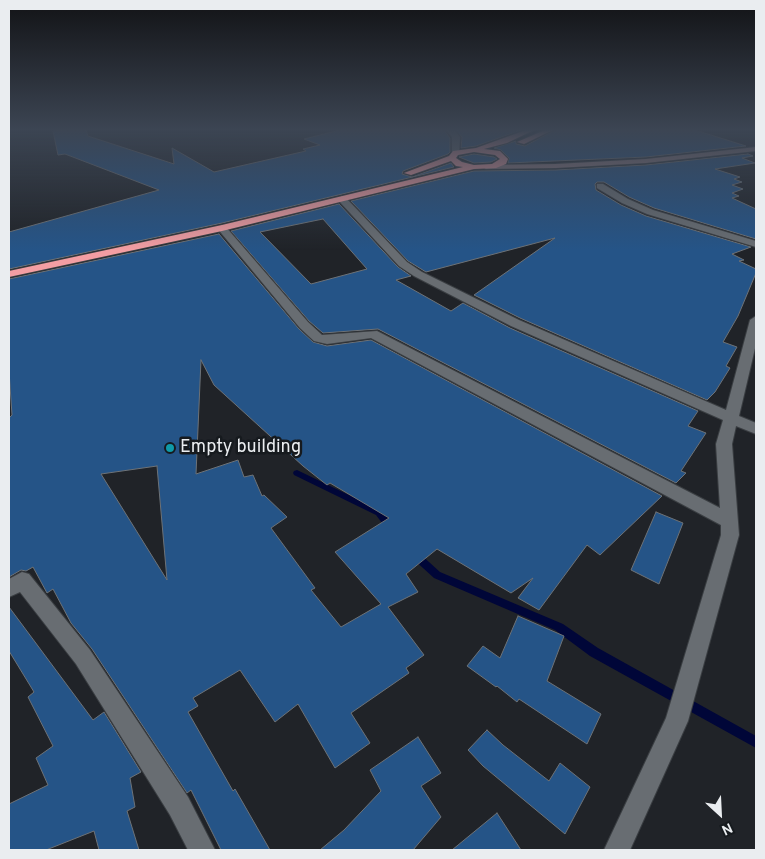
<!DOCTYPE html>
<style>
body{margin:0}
#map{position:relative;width:765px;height:859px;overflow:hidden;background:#202328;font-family:Overpass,sans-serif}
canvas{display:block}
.frame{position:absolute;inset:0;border:10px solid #eaedf0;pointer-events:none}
.north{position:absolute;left:695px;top:789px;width:50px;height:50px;-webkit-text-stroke:4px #161a1e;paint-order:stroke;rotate:155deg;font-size:14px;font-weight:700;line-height:20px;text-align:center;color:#eaedf0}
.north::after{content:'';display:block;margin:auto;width:18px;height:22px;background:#eaedf0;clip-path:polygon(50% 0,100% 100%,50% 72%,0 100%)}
</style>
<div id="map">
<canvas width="765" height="859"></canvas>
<div class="frame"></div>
<div class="north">N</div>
</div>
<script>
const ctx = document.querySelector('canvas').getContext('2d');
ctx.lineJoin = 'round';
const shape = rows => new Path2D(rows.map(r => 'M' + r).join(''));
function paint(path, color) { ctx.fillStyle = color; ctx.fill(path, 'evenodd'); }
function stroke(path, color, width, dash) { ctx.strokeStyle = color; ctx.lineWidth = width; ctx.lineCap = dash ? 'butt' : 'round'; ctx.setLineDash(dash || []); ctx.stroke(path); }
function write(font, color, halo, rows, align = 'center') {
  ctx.font = font + ' Overpass,sans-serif'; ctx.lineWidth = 5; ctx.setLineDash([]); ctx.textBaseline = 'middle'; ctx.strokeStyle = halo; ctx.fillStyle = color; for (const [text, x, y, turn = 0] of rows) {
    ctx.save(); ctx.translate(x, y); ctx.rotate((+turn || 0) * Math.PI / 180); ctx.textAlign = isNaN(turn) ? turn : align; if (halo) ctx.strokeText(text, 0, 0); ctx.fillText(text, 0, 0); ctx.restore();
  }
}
const stream = shape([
 [297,470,382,511,394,525,395,528,394,531,391,532,388,531,376,515,294,475,293,473,294,471,297,470],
 [415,551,418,552,440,572,563,624,598,648,756,736,756,748,590,656,555,630,434,578,412,558,410,555,412,552,415,551]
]);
const building = shape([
 [67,130,86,130,88,136,174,164,172,148,214,172,306,151,303,149,320,145,304,139,340,130,444,130,450,138,450,152,448,154,403,171,402,174,412,177,451,163,454,167,222,223,9,269,9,232,159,190,65,154,58,155,53,131,67,130],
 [456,130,521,130,476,146,461,148,462,137,456,130],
 [555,130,695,130,746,146,646,157,508,163,509,158,501,150,494,148,516,141,516,144,525,146,555,130],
 [474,154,494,157,497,159,491,162,474,163,459,157,474,154],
 [748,154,753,156,742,158,755,163,715,169,740,177,734,179,742,182,732,185,743,189,732,193,739,196,732,198,756,209,756,239,654,208,629,197,604,182,597,182,595,184,596,190,621,205,646,216,751,247,732,254,744,260,739,261,756,269,756,273,738,316,723,342,737,347,726,366,730,368,715,392,707,400,520,318,474,295,555,238,426,272,408,261,351,201,474,171,556,170,646,165,748,154],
 [339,204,398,267,411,276,396,280,451,311,463,303,510,328,698,411,688,426,706,433,681,471,686,473,676,483,378,329,323,333,309,321,231,231,339,204],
 [323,219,367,269,311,284,260,232,323,219],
 [219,234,299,329,313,342,327,346,371,340,662,496,600,555,587,545,539,610,518,598,533,578,511,593,437,549,406,574,418,592,388,607,424,655,406,668,409,673,351,713,370,743,335,768,298,704,275,722,240,670,193,698,198,706,188,712,233,791,235,789,270,850,221,850,191,790,187,793,92,649,71,623,53,589,47,593,33,567,26,571,21,570,9,577,9,418,12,415,9,371,9,279,219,234],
 [201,360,214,385,303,466,327,485,330,483,389,518,335,552,381,604,341,627,311,590,315,588,271,528,287,517,264,495,262,496,253,475,244,477,238,460,196,474,201,360],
 [157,466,167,580,101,474,157,466],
 [656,512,683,523,659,584,631,570,656,512],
 [9,607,93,720,104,712,141,772,130,778,135,807,127,811,139,850,99,850,94,831,46,850,9,850,9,804,48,785,36,758,53,746,28,697,34,692,9,651,9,607],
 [518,616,564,636,547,681,601,714,587,744,519,699,517,702,497,686,496,687,467,666,483,646,500,658,518,616],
 [487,730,503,745,549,781,560,763,590,787,565,834,483,766,468,750,487,730],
 [418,737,441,773,421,786,441,817,413,850,320,850,344,830,381,791,370,770,418,737],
 [497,813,521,850,452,850,497,813]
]);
const street = shape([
 [446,130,455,131,460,137,459,155,452,153,452,137,446,130],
 [597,184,603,184,628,199,653,210,756,241,756,247,647,214,622,203,597,188,597,184],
 [342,196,345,197,407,262,422,272,519,320,726,410,750,320,756,316,756,344,739,416,756,423,756,434,736,426,732,444,739,535,688,721,630,850,604,850,666,718,721,535,721,525,371,338,327,344,314,341,300,328,217,228,222,225,225,226,308,322,322,335,377,331,720,508,716,444,723,420,511,326,414,276,399,266,339,201,338,199,342,196],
 [22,572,29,574,90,650,188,797,215,850,188,850,170,815,76,664,20,592,9,597,9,579,22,572]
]);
const secondary = shape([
 [756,147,756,151,646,163,556,168,486,169,482,167,486,165,556,164,646,159,756,147]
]);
const highway = shape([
 [526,130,534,130,507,143,484,149,500,151,508,159,506,164,496,168,474,169,222,231,9,277,9,271,222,225,463,167,456,166,451,161,411,175,404,173,449,156,453,151,476,148,526,130],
 [474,152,495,155,500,159,492,164,474,165,462,162,456,158,458,155,474,152],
 [545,130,553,130,524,144,517,142,545,130]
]);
const markers = [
 [170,448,5,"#0f9aa8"]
];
const poiNames = [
 ["Empty building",180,448]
];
paint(stream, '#000638');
paint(building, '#255487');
stroke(building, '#6d7277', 1);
stroke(street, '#3a3e42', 2);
stroke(secondary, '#3a3e42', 2);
stroke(highway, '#3a3e42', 2);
paint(street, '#686d72');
paint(secondary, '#927c81');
paint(highway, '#f39ea3');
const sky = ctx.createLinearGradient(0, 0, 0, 250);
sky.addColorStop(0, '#121316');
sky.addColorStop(0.52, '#3c4553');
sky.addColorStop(1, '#3c455300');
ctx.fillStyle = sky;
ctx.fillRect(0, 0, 765, 250);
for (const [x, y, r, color] of markers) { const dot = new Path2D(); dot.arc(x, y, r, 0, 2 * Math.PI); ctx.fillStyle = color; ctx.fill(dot); stroke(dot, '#161a1e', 2); }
write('18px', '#eaedf0', '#161a1e', poiNames, 'left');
</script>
